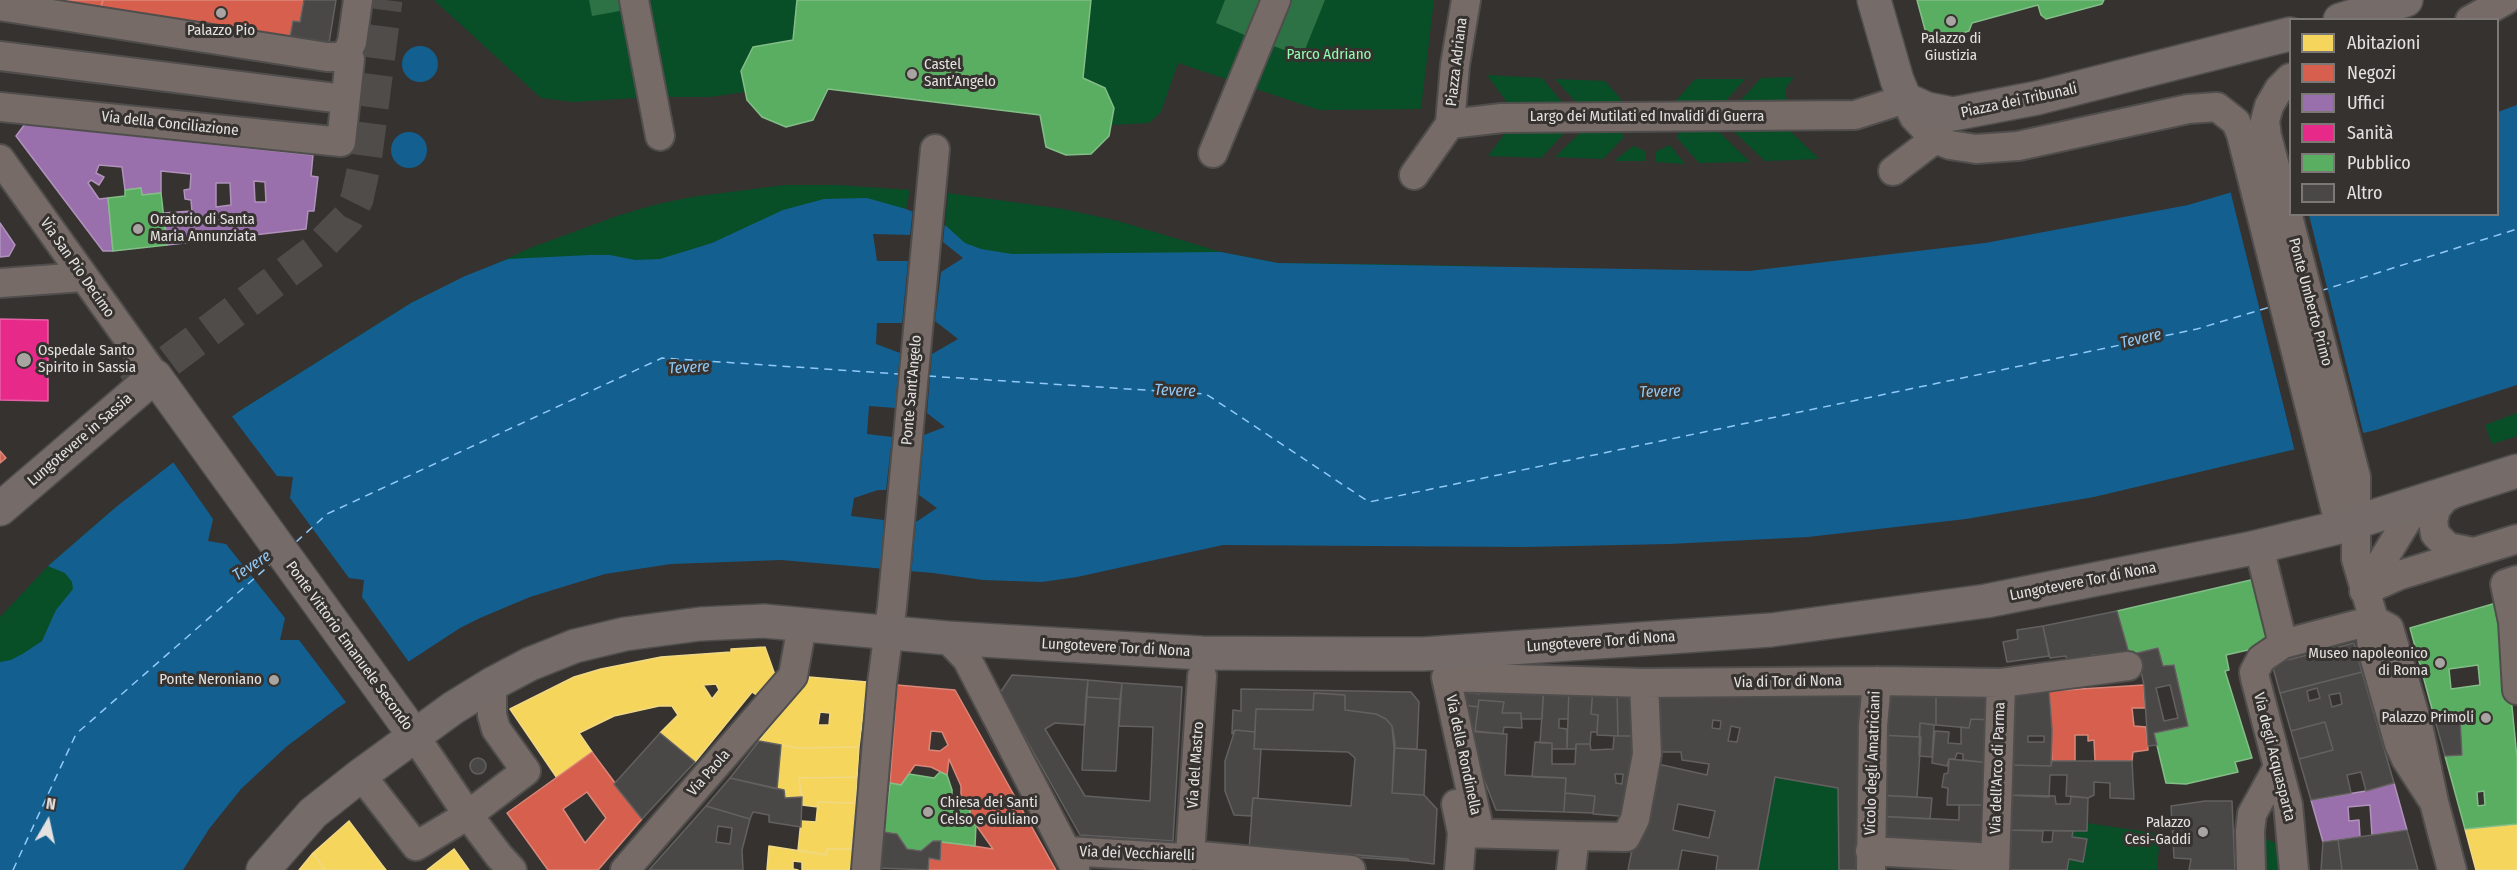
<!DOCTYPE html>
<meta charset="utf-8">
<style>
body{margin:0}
#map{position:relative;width:2517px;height:870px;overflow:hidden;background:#353230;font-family:"Fira Sans Condensed",sans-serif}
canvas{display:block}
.legend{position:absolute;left:2289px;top:18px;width:210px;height:198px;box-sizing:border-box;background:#36322f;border:2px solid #7c7876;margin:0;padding:8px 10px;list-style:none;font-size:18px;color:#e4e2e0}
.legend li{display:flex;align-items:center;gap:12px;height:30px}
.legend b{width:30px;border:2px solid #7c7876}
.north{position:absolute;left:18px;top:792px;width:60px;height:60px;-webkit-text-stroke:4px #36322f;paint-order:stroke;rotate:9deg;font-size:16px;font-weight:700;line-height:24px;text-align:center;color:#e4e2e0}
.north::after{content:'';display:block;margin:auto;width:21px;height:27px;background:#e4e2e0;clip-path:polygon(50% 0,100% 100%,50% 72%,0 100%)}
</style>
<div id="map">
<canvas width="2517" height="870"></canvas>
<ul class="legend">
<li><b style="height:16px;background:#f6d55c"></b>Abitazioni</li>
<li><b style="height:16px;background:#d6604d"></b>Negozi</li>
<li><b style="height:16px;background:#9970ab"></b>Uffici</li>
<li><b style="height:16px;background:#e7298a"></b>Sanità</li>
<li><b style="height:16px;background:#5aae61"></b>Pubblico</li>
<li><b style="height:16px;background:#4a4847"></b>Altro</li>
</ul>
<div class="north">N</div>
</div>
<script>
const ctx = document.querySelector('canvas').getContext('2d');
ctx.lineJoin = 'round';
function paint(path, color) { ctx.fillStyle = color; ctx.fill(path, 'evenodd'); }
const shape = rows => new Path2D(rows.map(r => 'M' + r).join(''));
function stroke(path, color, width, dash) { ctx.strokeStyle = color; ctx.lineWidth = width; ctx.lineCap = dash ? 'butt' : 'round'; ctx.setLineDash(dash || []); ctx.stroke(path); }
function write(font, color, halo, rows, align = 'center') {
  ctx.font = font + ' "Fira Sans Condensed",sans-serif'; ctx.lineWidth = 6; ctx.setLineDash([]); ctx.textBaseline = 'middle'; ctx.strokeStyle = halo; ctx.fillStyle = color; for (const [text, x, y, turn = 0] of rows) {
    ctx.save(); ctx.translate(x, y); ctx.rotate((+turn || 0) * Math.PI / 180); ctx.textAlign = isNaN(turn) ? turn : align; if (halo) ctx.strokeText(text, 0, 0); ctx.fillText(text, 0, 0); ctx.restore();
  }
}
const green = shape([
 [434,0,797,0,793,40,741,71,745,92,710,97,652,97,573,102,541,98],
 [1091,0,1434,0,1421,109,1319,110,1178,63,1161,112,1149,123,1111,125,1114,108,1105,88,1083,78],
 [1487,75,1542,78,1568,109,1512,109],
 [1794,77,1786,88,1785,96,1793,105,1731,111,1761,78],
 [1555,79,1605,81,1625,104,1584,111],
 [1695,79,1745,79,1717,111,1680,112,1675,102],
 [1512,124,1570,127,1541,158,1488,156],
 [1585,128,1622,130,1623,138,1603,159,1555,157],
 [1680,128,1716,129,1750,162,1699,163,1677,138],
 [1787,128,1819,159,1765,161,1732,130],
 [1670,145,1685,164,1656,162,1655,152],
 [1633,146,1645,151,1646,161,1614,161],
 [785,185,837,185,910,190,906,209,901,218,238,412,411,303,530,248,620,215,654,205,691,197],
 [948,193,1063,209,1118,221,1221,252,1278,263,1513,266,1042,263,943,242],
 [2517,413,2517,436,2492,444,2485,425],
 [116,507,79,610,0,675,0,617,48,566],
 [1775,778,1838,788,1839,870,1758,870],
 [2265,820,2266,839,2280,845,2281,870,2258,870],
 [2087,823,2160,834,2157,870,2067,870,2069,859,2083,862,2087,839,2072,837,2073,831,2087,831]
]);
const forest = shape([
 [589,0,618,0,620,11,592,16],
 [1225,0,1261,0,1247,36,1216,23],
 [1289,0,1325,0,1302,57,1271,45]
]);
const water = shape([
 '402 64a18 18 0 1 1 36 0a18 18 0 1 1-36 0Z',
 [2517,105,2517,385,2376,430,2094,497,1966,519,1808,537,1669,544,1525,547,1223,545,1077,577,1042,582,983,580,933,573,781,560,671,564,605,574,530,597,480,618,460,628,336,709,286,747,241,789,209,829,183,870,0,870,0,662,11,660,24,653,42,641,56,610,73,589,72,582,65,573,48,566,116,507,238,412,411,303,465,276,508,259,590,255,610,255,635,260,660,259,712,243,783,210,824,199,867,198,906,209,945,225,965,243,981,249,1012,254,1221,252,1278,263,1749,271,1985,243,2188,205,2290,175,2290,214,2498,214,2498,112],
 '391 150a18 18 0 1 1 36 0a18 18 0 1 1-36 0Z'
]);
const pier = shape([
 [2290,172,2290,214,2309,215,2364,436,2295,452,2230,190],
 [913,208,945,222,943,242,963,258,941,272,935,321,958,339,932,354,927,413,945,427,924,435,919,495,937,508,916,522,911,576,880,573,884,520,851,516,854,498,878,490,886,490,892,437,867,434,869,406,895,408,900,353,876,344,877,323,902,323,908,261,877,261,873,234,910,235],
 [230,414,277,476,293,477,290,498,349,578,364,580,362,597,411,665,348,705,299,640,280,640,285,618,226,544,208,541,213,519,171,459]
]);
const homes = shape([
 [765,647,775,675,758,696,752,692,695,762,660,733,678,715,672,706,659,706,614,716,579,733,592,752,557,778,510,709,574,677,601,669,661,657,731,652,731,649,765,647],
 [716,684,719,690,712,699,703,685,716,684],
 [809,677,867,682,859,747,798,748,759,741,809,677],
 [820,712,830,713,829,725,818,725,820,712],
 [781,745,798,748,859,747,857,777,799,778,802,797,785,798,784,790,777,789,781,745],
 [857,777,856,803,818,802,818,807,802,805,799,778,857,777],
 [818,802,856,803,852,849,827,849,826,855,798,850,801,821,816,822,818,802],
 [349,821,382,865,386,870,325,870,313,853,349,821],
 [2517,824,2517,870,2476,870,2465,829,2517,824],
 [769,846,826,855,827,849,852,849,852,870,802,870,802,862,793,861,793,869,798,870,767,870,769,846],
 [454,849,469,870,427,870,454,849],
 [313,853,325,870,299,870,313,853]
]);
const shops = shape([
 [60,0,103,0,101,7,60,0],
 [103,0,304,0,300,22,293,21,290,37,101,7,103,0],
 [0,451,6,458,0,463,0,451],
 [897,685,955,690,1056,870,928,870,929,858,940,860,941,841,993,849,971,818,969,807,961,799,961,786,949,759,947,775,931,767,915,765,901,785,890,783,897,685],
 [931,731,942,732,948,745,940,751,929,750,931,731],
 [2144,685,2145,708,2132,708,2134,726,2146,727,2148,750,2133,752,2132,761,2095,761,2094,740,2088,741,2088,735,2075,735,2075,762,2052,761,2049,691,2144,685],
 [592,752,642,819,598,870,548,870,507,813,592,752],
 [587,792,606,818,585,843,563,809,587,792]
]);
const offices = shape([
 [25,124,313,155,311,176,318,177,314,211,308,211,306,229,167,245,164,213,192,211,191,200,185,199,184,190,190,189,191,174,161,171,161,193,142,195,141,188,125,190,122,167,99,165,96,173,104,177,99,185,91,180,88,183,99,199,108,198,113,251,103,251,16,136,25,124],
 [254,181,265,182,266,202,255,202,254,181],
 [216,183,230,183,231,205,216,207,216,183],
 [0,223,15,245,9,256,0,257,0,223],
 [2394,783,2407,830,2372,835,2370,805,2348,807,2349,821,2359,820,2360,837,2323,842,2311,800,2366,791,2394,783]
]);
const health = shape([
 [0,319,48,320,48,401,0,400,0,319]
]);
const public = shape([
 [797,0,1091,0,1083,78,1105,88,1114,108,1109,136,1091,154,1066,155,1046,147,1040,115,828,89,813,120,786,127,762,117,747,100,741,71,753,47,793,40,797,0],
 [1917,0,2104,0,2102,4,2046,19,2041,15,2038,5,1972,23,1969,31,1932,42,1927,37,1917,0],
 [141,188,142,195,161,193,167,245,113,251,108,198,125,196,125,190,141,188],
 [2255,579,2270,645,2226,655,2229,670,2225,671,2252,758,2235,762,2238,772,2186,784,2166,783,2154,733,2188,726,2174,665,2163,666,2158,648,2133,654,2129,653,2117,611,2255,579],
 [2496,603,2510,686,2517,758,2517,824,2465,829,2445,756,2462,755,2460,716,2435,720,2410,628,2496,603],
 [2478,665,2480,685,2451,689,2449,669,2478,665],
 [2484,791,2485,805,2478,806,2477,792,2484,791],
 [940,772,947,775,952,790,952,799,961,799,969,807,971,818,968,823,976,825,975,846,933,841,921,851,907,849,897,834,884,832,890,783,901,785,909,774,934,778,940,772]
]);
const ferry = shape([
 [2320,291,2517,229],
 [928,376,1206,394,1369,502,2197,329,2270,307],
 [296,542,327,514,662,358,899,374],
 [13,870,76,734,272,563]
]);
const building = shape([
 [304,0,336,0,329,43,290,37,293,21,300,22,304,0],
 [2117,611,2129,653,2092,655,2093,659,2067,661,2066,656,2050,658,2043,626,2117,611],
 [2043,626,2049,656,2007,662,2003,642,2018,639,2017,630,2043,626],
 [2354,643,2362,672,2280,693,2272,664,2354,643],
 [2158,648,2163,666,2174,665,2188,726,2154,733,2157,745,2148,746,2144,685,2137,653,2158,648],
 [2170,685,2178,718,2164,721,2156,688,2170,685],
 [2362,672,2394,783,2366,791,2361,772,2347,775,2351,793,2311,800,2299,759,2333,750,2325,722,2291,731,2280,693,2362,672],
 [2317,688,2320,698,2309,701,2307,691,2317,688],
 [2340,693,2342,704,2332,707,2329,695,2340,693],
 [1012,675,1088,680,1085,725,1055,723,1045,729,1085,796,1150,801,1153,727,1119,726,1122,683,1182,687,1173,841,1080,835,1000,693,1012,675],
 [1088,680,1122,683,1120,699,1086,697,1088,680],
 [1453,681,1481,681,1479,694,1465,692,1464,705,1478,707,1475,731,1465,731,1453,681],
 [1481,681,1544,685,1542,719,1521,719,1521,713,1502,713,1504,702,1479,700,1478,707,1464,705,1465,692,1479,694,1481,681],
 [1544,685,1569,687,1568,719,1559,719,1559,728,1567,729,1567,749,1552,749,1552,743,1540,743,1544,685],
 [1569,687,1593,688,1591,714,1598,715,1597,732,1591,732,1590,744,1576,744,1576,749,1567,749,1569,687],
 [1593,688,1617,689,1618,736,1597,735,1598,715,1591,714,1593,688],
 [1241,689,1411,692,1419,702,1417,749,1394,748,1392,726,1386,719,1376,714,1345,710,1345,695,1314,693,1313,710,1256,709,1255,732,1235,730,1232,734,1233,710,1241,711,1241,689],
 [1617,689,1638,691,1642,736,1618,736,1617,689],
 [1649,691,1869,692,1863,870,1839,870,1838,788,1775,777,1758,870,1716,870,1718,856,1682,850,1678,870,1628,870,1649,762,1707,775,1709,764,1682,760,1681,752,1654,752,1649,691],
 [1713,720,1721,721,1720,729,1712,728,1713,720],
 [1731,726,1740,728,1737,742,1728,741,1731,726],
 [1678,804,1715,811,1709,838,1673,830,1678,804],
 [2049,691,2052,730,2051,766,2008,765,2009,693,2049,691],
 [2028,736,2044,736,2044,742,2028,742,2028,736],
 [1882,692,1936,692,1936,725,1920,723,1919,737,1879,735,1882,692],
 [1936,692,1994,695,1993,720,1971,719,1969,728,1936,725,1936,692],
 [1314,693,1345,695,1345,710,1376,714,1386,719,1392,726,1395,743,1392,793,1424,795,1437,809,1434,864,1409,861,1408,859,1282,849,1281,852,1249,850,1253,798,1351,806,1355,758,1348,752,1254,749,1256,709,1313,710,1314,693],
 [1086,697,1120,699,1116,771,1082,770,1086,697],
 [1479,700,1504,702,1502,713,1521,713,1522,728,1504,727,1503,734,1475,731,1479,700],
 [2460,716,2462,755,2445,756,2435,720,2460,716],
 [1971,719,1993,720,1991,763,1963,760,1963,754,1957,753,1955,759,1949,759,1947,766,1932,763,1935,731,1949,732,1948,743,1961,744,1961,727,1969,728,1971,719],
 [2325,722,2333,750,2299,759,2291,731,2325,722],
 [1920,723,1934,725,1932,757,1919,756,1920,723],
 [1235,730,1255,732,1254,749,1261,749,1258,798,1253,798,1251,816,1234,815,1225,791,1225,761,1235,730],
 [1465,731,1507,734,1505,775,1566,778,1564,812,1496,810,1465,731],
 [660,733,695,762,642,819,614,784,660,733],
 [1879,735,1921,737,1917,797,1876,795,1879,735],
 [1614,736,1642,736,1632,817,1593,814,1595,796,1565,793,1566,778,1532,777,1535,742,1552,743,1552,764,1575,764,1576,744,1590,744,1591,750,1613,749,1614,736],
 [1615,774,1623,774,1622,784,1616,783,1615,774],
 [759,741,781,745,777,789,730,778,759,741],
 [1394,748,1426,750,1424,795,1392,793,1394,748],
 '470 766a8 8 0 1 1 16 0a8 8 0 1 1-16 0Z',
 [1949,759,1991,763,1989,805,1947,805,1948,788,1942,787,1944,774,1948,773,1949,759],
 [2052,761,2132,761,2134,799,2110,798,2110,783,2094,782,2094,795,2088,798,2066,796,2067,775,2050,775,2049,797,2007,795,2008,765,2051,766,2052,761],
 [730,778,784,790,785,798,802,797,801,827,769,822,769,815,753,812,750,819,706,806,730,778],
 [1565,793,1595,796,1593,813,1564,812,1565,793],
 [1876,795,1932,798,1930,819,1875,816,1876,795],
 [2007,795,2055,796,2056,804,2070,804,2071,796,2088,798,2087,831,2007,830,2007,795],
 [2205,801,2232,801,2235,870,2189,870,2191,859,2174,858,2171,806,2205,801],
 [1959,805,1989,805,1985,851,1875,845,1875,816,1959,820,1959,805],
 [706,806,750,819,742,850,743,870,649,870,706,806],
 [718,826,732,828,730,844,716,842,718,826],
 [2007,830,2043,831,2042,842,2052,842,2053,831,2073,831,2072,837,2087,839,2083,862,2069,859,2067,870,2003,870,2007,830],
 [2407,830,2418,870,2342,870,2338,840,2407,830],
 [884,832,897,834,907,849,921,851,933,841,941,841,940,860,929,858,928,870,879,868,884,832],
 [2338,840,2342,870,2321,870,2323,842,2338,840],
 [1282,849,1408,859,1409,861,1281,852,1282,849]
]);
const majorTunnel = shape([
 [130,390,315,251,347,219,357,199,365,162,386,0]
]);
const minor = shape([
 [634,0,660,136],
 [0,6,327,57,342,57,347,53],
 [2470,20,2506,0],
 [347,53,352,42,358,0],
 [0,56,335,98],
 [2290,78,2279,89,2269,106,2265,121,2267,136,2356,477,2356,559,2374,620,2371,638,2372,649,2399,744,2406,759,2434,802],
 [0,107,341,142,350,59,347,53],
 [1450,124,1455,65,1466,0],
 [1213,153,1276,0],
 [0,159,155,376],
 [1893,171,1935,139],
 [1414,175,1450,124,1502,118,1855,115,1905,99,1914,117,1935,139,1950,145,1976,149,2018,146,2188,109,2217,107,2236,122,2241,134,2340,527],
 [0,283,83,277],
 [2454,493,2444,499,2436,509,2433,521,2435,534,2448,547,2473,552],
 [2259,547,2283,644,2374,620,2389,628,2419,730,2434,802,2452,870],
 [2517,580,2505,584,2513,622,2517,690],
 [2364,591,2400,575,2517,539],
 [2364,591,2417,504],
 [947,638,967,659,1075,868],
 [2283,644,2261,659,2254,672,2255,678,2288,805,2294,870],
 [414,735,468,815,499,856,512,870],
 [361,775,416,846,468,815,526,771,496,729,492,715,492,684],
 [1456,804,1462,833,1459,870],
 [1462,833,1575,836,1571,870],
 [1480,833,1446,677,1644,683,1877,681,2001,683,2128,666],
 [1575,836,1626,837,1635,819,1647,754,1644,683],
 [1067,851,1184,858,1190,855,1351,870],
 [1870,851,1995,858],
 [1190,855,1202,676],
 [625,870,793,676,802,625],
 [866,870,882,683,892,607,935,149],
 [1871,870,1873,726,1877,681],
 [1995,870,2001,683],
 [2251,870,2250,831,2252,814,2278,767]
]);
const major = shape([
 [1874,0,1897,80,1905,99,1927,109,1953,114,2037,98,2290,34],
 [2340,20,2406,0],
 [0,509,155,376,414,735],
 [263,870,313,813,361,775,453,708,492,684,530,664,575,646,625,634,700,624,764,621,947,638,1202,653,1370,654,1423,654,1771,630,1986,601,2248,549,2340,527,2517,471]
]);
const markers = [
 [221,13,6,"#a7a4a2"],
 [1951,21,6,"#a7a4a2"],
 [912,74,6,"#a7a4a2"],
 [138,229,6,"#a7a4a2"],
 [24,360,8,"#a7a4a2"],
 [2440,663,6,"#a7a4a2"],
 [274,680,6,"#a7a4a2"],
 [2486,718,6,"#a7a4a2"],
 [928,812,6,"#a7a4a2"],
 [2203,832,6,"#a7a4a2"]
];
const poiNames = [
 ["Palazzo Pio",221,31,"center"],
 ["Palazzo di",1951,39,"center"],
 ["Giustizia",1951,56,"center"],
 ["Castel",924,65],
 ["Sant’Angelo",924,82],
 ["Oratorio di Santa",150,220],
 ["Maria Annunziata",150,237],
 ["Ospedale Santo",38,351],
 ["Spirito in Sassia",38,368],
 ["Museo napoleonico",2428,654,"right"],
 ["di Roma",2428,671,"right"],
 ["Ponte Neroniano",262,680,"right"],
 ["Palazzo Primoli",2474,718,"right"],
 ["Chiesa dei Santi",940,803],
 ["Celso e Giuliano",940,820],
 ["Palazzo",2191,823,"right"],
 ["Cesi-Gaddi",2191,840,"right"]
];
const parkNames = [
 ["Parco Adriano",1329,55]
];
const streetNames = [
 ["Piazza Adriana",1457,62,-83],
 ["Piazza dei Tribunali",2019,101,-12],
 ["Largo dei Mutilati ed Invalidi di Guerra",1647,117],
 ["Via della Conciliazione",170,124,6],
 ["Via San Pio Decimo",77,268,55],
 ["Ponte Umberto Primo",2310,302,75],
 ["Ponte Sant'Angelo",912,390,-85],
 ["Lungotevere in Sassia",80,440,-41],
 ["Lungotevere Tor di Nona",2083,582,-11],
 ["Lungotevere Tor di Nona",1601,642,-4],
 ["Ponte Vittorio Emanuele Secondo",349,646,54],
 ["Lungotevere Tor di Nona",1116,648,3],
 ["Via di Tor di Nona",1788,682,-1],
 ["Via della Rondinella",1463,755,78],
 ["Via degli Acquasparta",2274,757,76],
 ["Vicolo degli Amatriciani",1873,763,-88],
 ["Via del Mastro",1196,765,-86],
 ["Via dell'Arco di Parma",1998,768,-88],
 ["Via Paola",709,773,-49],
 ["Via dei Vecchiarelli",1137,854,2]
];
const waterNames = [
 ["Tevere",2141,339,-13],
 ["Tevere",689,368,-3],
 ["Tevere",1175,391,2],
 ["Tevere",1660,392,-2],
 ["Tevere",252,566,-33]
];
paint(green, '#084f28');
paint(forest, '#2c7244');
paint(water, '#136090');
paint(pier, '#353230');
paint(homes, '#f6d55c');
stroke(homes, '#f1d984', 1.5);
paint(shops, '#d6604d');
stroke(shops, '#da8779', 1.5);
paint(offices, '#9970ab');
stroke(offices, '#b092bb', 1.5);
paint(health, '#e7298a');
stroke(health, '#e660a4', 1.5);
paint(public, '#5aae61');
stroke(public, '#83be87', 1.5);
stroke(ferry, '#91c9f6', 1.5, [8, 6]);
paint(building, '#4a4847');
stroke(building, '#636160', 1.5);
stroke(majorTunnel, '#4f4c4a', 33, [33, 16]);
stroke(minor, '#504e4d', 32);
stroke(major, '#504e4d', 36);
stroke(minor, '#766b67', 28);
stroke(major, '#756c69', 33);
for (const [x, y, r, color] of markers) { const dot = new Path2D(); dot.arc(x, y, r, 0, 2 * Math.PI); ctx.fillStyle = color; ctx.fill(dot); stroke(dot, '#36322f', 2); }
write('15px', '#e4e2e0', '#36322f', poiNames, 'left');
write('15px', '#93fcb1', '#36322f', parkNames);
write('15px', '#e4e2e0', '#36322f', streetNames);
write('italic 16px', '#91c9f6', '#36322f', waterNames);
</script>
